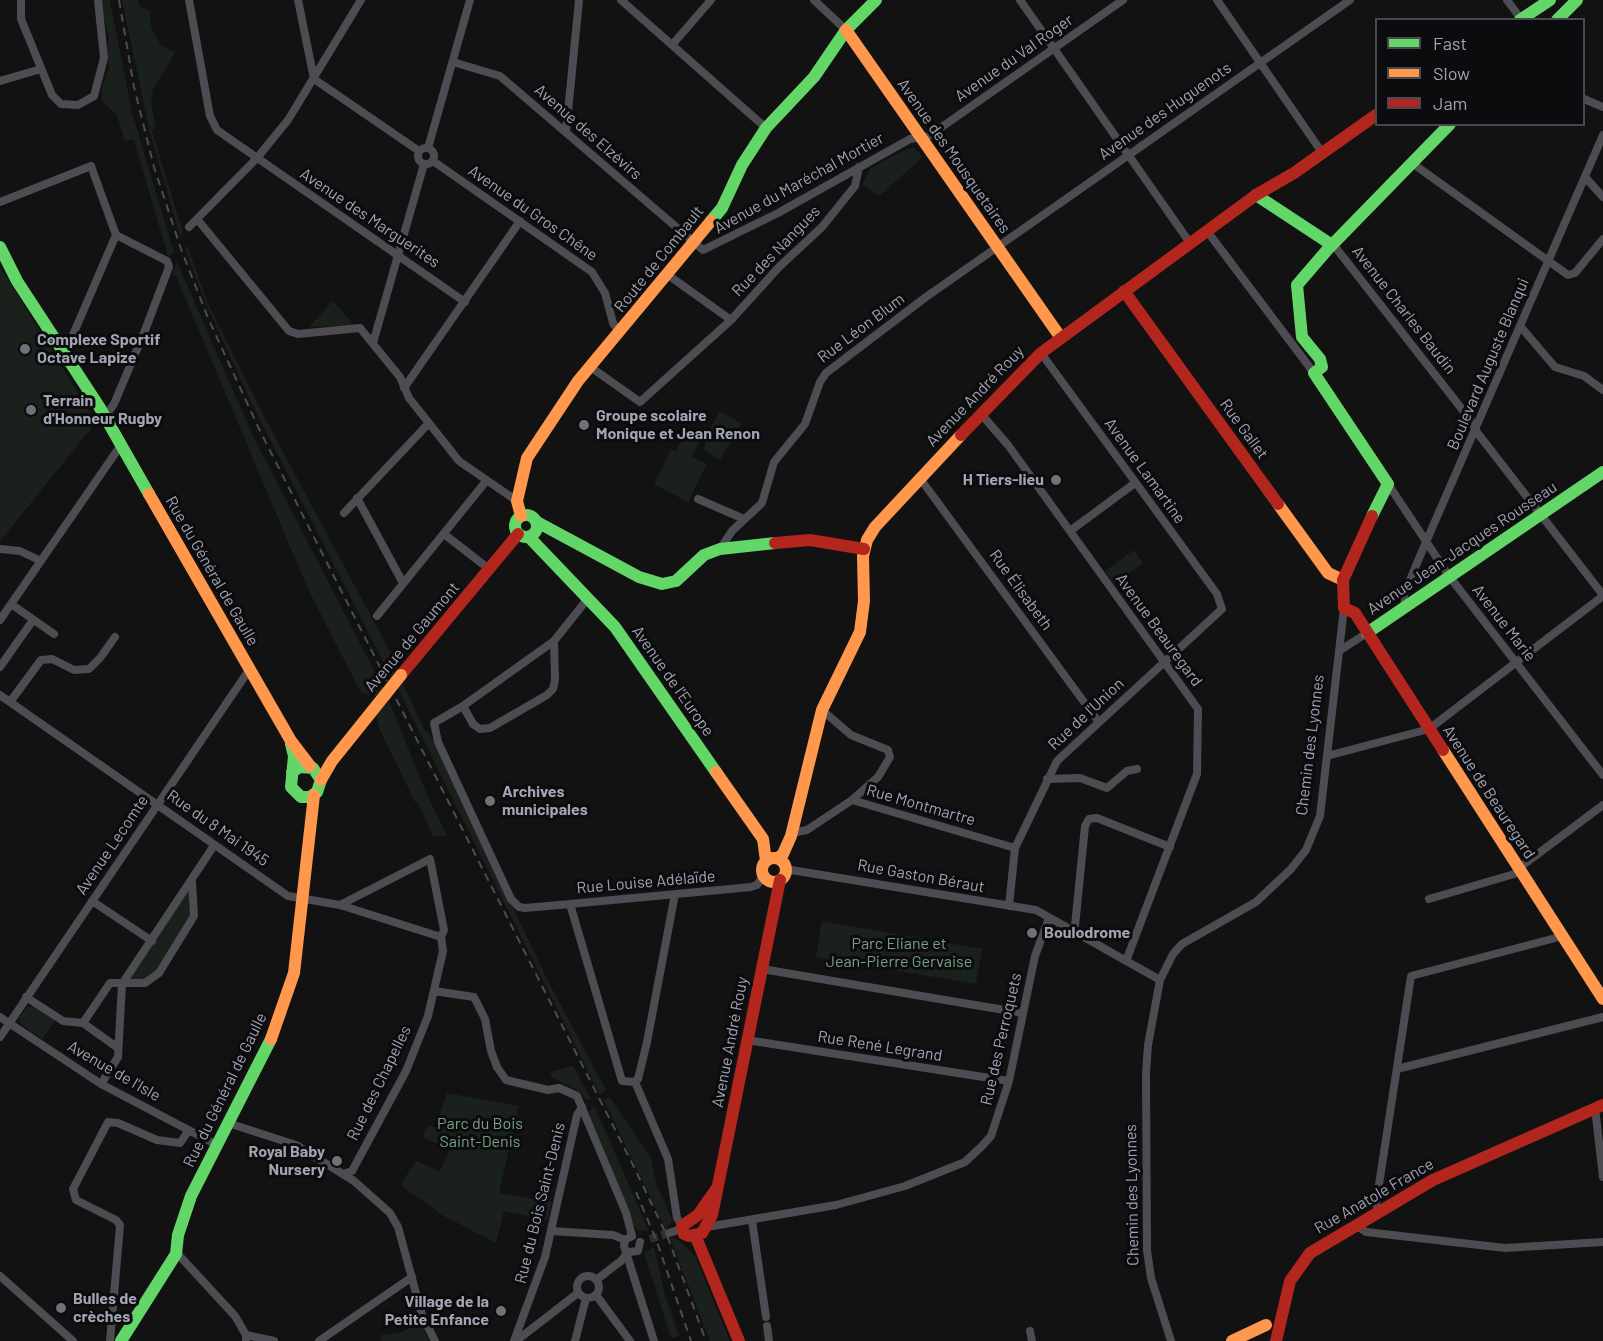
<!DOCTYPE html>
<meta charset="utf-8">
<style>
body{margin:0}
#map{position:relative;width:1603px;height:1341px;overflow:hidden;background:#121212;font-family:Barlow,sans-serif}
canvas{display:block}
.legend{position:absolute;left:1375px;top:18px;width:210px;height:108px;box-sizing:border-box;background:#0c0c0e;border:2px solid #484950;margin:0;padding:8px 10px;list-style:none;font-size:18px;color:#a2a4b4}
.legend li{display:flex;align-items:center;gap:12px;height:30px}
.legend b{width:30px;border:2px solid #484950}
</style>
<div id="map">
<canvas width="1603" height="1341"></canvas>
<ul class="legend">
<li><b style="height:8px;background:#63d668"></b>Fast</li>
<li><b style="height:8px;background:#ff974d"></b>Slow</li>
<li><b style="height:8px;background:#b3261e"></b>Jam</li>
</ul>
</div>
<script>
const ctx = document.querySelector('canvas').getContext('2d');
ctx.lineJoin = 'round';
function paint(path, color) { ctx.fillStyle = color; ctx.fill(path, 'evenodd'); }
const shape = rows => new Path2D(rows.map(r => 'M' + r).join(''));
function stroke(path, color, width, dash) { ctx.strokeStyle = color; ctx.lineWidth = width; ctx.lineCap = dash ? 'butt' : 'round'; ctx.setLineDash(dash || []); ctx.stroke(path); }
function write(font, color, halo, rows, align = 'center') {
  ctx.font = font + ' Barlow,sans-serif'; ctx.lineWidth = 6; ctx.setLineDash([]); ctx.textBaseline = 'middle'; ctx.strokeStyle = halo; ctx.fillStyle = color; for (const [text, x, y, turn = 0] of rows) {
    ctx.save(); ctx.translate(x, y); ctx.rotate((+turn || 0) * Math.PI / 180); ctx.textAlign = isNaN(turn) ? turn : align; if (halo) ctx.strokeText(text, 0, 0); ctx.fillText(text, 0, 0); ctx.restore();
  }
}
const green = shape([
 [99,0,110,0,132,113,174,252,168,256,134,140,125,141,117,115,102,101,102,88,109,68,107,48,109,38],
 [122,0,138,0,140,6,150,11,151,28,161,45,175,53,153,89,151,104,156,127,152,131,183,233,180,236,150,133],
 [914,148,923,157,879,196,862,184,871,168,907,149],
 [187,245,208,304,267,422,396,663,399,672,392,679,250,400,206,304,185,249],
 [177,262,253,436,384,690,379,697,361,693,308,589,176,276,172,275],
 [0,267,93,417,90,419,94,425,0,541],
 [334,302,354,325,309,327,331,303],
 [720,411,741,424,720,460,704,450,707,434],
 [687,429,702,436,692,457,707,464,688,502,654,484,671,449,676,451],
 [1134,550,1143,563,1114,584,1105,571],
 [403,684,424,729,430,734,549,983,606,1090,600,1095,398,689],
 [389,701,428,797,447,835,433,837,418,802,415,802,380,730,376,714],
 [192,881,194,916,159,973,145,983,122,984],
 [822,921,982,949,976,984,816,957],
 [34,1006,55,1021,42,1039,21,1024,19,1018,27,1007],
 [573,1066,591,1099,587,1100,579,1091,553,1078,550,1072],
 [447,1093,519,1106,499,1193,552,1202,548,1220,504,1211,496,1243,444,1216,403,1187,402,1182,416,1161,440,1171,450,1149,422,1137,429,1125,435,1128],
 [610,1097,651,1158,656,1183,672,1220,666,1230,604,1100],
 [594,1105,649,1231,637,1230,633,1223,589,1112],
 [670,1238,679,1240,695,1256,730,1341,710,1341],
 [654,1247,665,1295,679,1336,671,1338,644,1253],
 [420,1322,430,1341,381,1341,381,1335,400,1333]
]);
const streetTunnel = shape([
 [650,1239,669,1233]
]);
const street = shape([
 [21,0,21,19,52,95,61,104,78,105,94,96,104,58,98,0],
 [189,0,210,116,217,130,465,302],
 [298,0,314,79,419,151],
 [621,0,766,128],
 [814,0,846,30],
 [1020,0,1190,243],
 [1217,0,1323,154],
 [1507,0,1521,19],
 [672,45,711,0],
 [453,62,500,76,703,250,778,213,910,139,929,136,1123,0],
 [0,81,41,69],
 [1584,99,1603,107],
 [566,132,579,0],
 '418 156a8 8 0 1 1 16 0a8 8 0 1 1-16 0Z',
 [428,148,470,0],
 [433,161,592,272,605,293,613,323,619,332],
 [1412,163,1568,275,1575,273,1603,239],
 [1585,177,1603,197],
 [0,202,91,166,116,235],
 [197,219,289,331,298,334,360,328,400,377,409,398,459,461,517,501],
 [189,227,257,158,288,120,361,0],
 [1207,231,1314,373],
 [1332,245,1336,248,1472,422,1476,431,1603,595],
 [668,275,731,320,779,267,822,227,855,186,859,167],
 [1520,326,1555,367,1584,376,1603,390],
 [373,343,424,164],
 [61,349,72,337,116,235],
 [589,366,640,402,731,320],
 [404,388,520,221],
 [981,414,1008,445,1198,709,1197,774,1126,961],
 [105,417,114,404,144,333,169,267,167,261,116,235],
 [919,477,1098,721],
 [1388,484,1449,576,1603,775],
 [357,498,403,583],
 [698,499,744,519],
 [344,513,429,423],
 [1070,531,1135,483],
 [444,534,489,569],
 [0,549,20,551,41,561],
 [720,549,732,531,762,503,774,462,805,424,820,382,826,373,926,297,1350,0],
 [589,597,554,641,463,706,434,723,438,742,511,899,519,907,525,908,570,904,751,887,757,885,763,876],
 [11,604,54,634],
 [1405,605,1404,594,1426,542,1603,135],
 [377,616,487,480],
 [0,620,121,445],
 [1339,651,1367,633],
 [0,667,33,620],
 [0,695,288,896,340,905,441,937],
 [10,702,41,660,52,659,74,670,89,669,100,658,115,637],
 [463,706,473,724,480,729,490,728,547,695,553,689,555,680,554,641],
 [1327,756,1429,729,1603,596],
 [1047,779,1080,778,1107,788,1127,771,1137,769],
 [852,800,1015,848],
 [791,833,807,830,852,800,878,777,890,757,888,750,851,735,822,710],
 [1519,868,1603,805],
 [785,869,1036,910,1160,980],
 [1429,899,1521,872],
 [92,901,152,941],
 [570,904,622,1081,635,1082],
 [340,905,430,859,444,930,441,937,443,951,428,1016,406,1071,352,1171,343,1174],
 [1009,906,1015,848,1057,761,1222,609,1217,594,1041,353],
 [1072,931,1075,926,1085,826,1089,819,1097,818,1170,847],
 [762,969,1022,1013],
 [434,991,474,997,485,1019,491,1051,497,1067,506,1080,548,1090,559,1088,577,1096,626,1213,632,1236],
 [26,997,63,1021,83,1023,118,1048],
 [0,1017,101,1084,217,1145],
 [83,1023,110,983,145,983,159,973,194,916,192,882],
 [0,1037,249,670],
 [747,1040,1009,1081],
 [1397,1069,1603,1017],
 [635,1082,638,1079,647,1042,675,894],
 [635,1082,668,1159,677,1218,682,1226],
 [101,1084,118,1057,122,984,213,847],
 [1595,1108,1603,1177],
 [228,1123,296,1145,354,1181,390,1213,398,1227,422,1315,435,1341],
 [1378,1211,1376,1204,1411,976,1563,936],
 [752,1220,766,1317],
 [1356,1225,1366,1232,1505,1248,1603,1242],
 [707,1227,836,1205,905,1186,965,1162,982,1146,991,1136,1009,1081,1035,956,1049,918],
 [551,1231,613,1235,625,1240],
 [669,1233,681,1229],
 [632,1236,625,1240,624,1246,654,1341],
 [176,1252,235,1316,246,1335,246,1341],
 [628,1252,638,1251,640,1242],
 '577 1287a11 11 0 1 1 22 0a11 11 0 1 1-22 0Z',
 [0,1276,73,1341],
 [596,1280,621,1261,628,1252],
 [596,1295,630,1341],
 [767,1326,769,1341],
 [1030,1331,1032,1341],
 [246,1335,274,1341],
 [110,1341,120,1225,116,1220,76,1200,73,1189,108,1122,118,1123,157,1140,180,1143,189,1130],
 [319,1341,412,1277],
 [514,1341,545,1257,577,1115,582,1107],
 [516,1341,578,1293],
 [575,1341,586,1298],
 [1171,1341,1151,1278,1147,1250,1146,1073,1148,1045,1160,980,1173,954,1182,944,1256,902,1291,869,1306,850,1320,816,1344,608]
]);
const fast = shape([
 [1520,20,1550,0],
 [1557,20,1577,0],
 [1256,195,1332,245],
 [711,221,722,208,742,165,766,128,814,77,846,30,876,0],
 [0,247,17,281,100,408,149,494],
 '515 526a11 11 0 1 1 22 0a11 11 0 1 1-22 0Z',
 [1372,516,1388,484,1314,373,1322,367,1320,359,1302,337,1297,285,1328,249,1450,124],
 [537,522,639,577,662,584,676,581,704,555,720,549,775,543],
 [529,537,615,627,716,772],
 [1367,633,1603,472],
 [291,744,294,756,291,787,301,797,310,797,317,792,321,780,313,768,300,767,292,772],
 [121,1341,176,1254,178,1235,191,1196,271,1039]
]);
const slow = shape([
 [846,30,1061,338],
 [149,494,291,741,310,766],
 [1278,504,1328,573,1343,580],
 [521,516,517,501,527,458,578,381,711,221],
 [1443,750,1603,999],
 [716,772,763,839,766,861],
 [321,780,332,761,385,695],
 [778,858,783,854,791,836,822,710,860,632,864,601,863,556,867,540,875,527,961,435],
 '762 870a12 12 0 1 1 24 0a12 12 0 1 1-24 0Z',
 [271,1039,294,973,314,795],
 [1232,1341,1266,1325]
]);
const jam = shape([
 [1124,291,1278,504],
 [961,435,1041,353,1256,195,1294,173,1376,115],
 [1372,516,1343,580,1344,608,1355,613,1443,750],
 [775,543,810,540,864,549],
 [401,675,518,534],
 [717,1188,698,1215,682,1226,684,1234,689,1236,702,1233,712,1215,780,880],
 [695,1235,739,1341],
 [1276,1341,1290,1281,1310,1253,1433,1180,1603,1105]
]);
const rail = shape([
 [119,0,134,87,154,167,181,249,208,318,260,431,633,1165,668,1238,706,1341],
 [636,1192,657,1242,691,1341]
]);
const slowBridge = shape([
 [385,695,401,675]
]);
const markers = [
 [25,349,6,"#70717b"],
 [31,410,6,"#70717b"],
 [584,425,6,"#70717b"],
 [1056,480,6,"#70717b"],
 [490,801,6,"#70717b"],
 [1032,933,6,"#70717b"],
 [337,1161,6,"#70717b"],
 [61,1308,6,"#70717b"],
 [501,1311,6,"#70717b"]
];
const streetNames = [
 ["Avenue du Val Roger",1014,58,-35],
 ["Avenue des Huguenots",1165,111,-35],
 ["Avenue des Elzévirs",588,132,41],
 ["Avenue des Mousquetaires",954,156,55],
 ["Avenue du Maréchal Mortier",799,183,-29],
 ["Avenue du Gros Chêne",533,213,35],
 ["Avenue des Marguerites",370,218,34],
 ["Rue des Nangues",776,251,-46],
 ["Route de Combault",659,259,-51],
 ["Avenue Charles Baudin",1404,310,52],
 ["Rue Léon Blum",861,328,-37],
 ["Boulevard Auguste Blanqui",1488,364,-67],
 ["Avenue André Rouy",975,396,-46],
 ["Rue Gallet",1244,429,54],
 ["Avenue Lamartine",1145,471,54],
 ["Avenue Jean-Jacques Rousseau",1462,548,-34],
 ["Rue du Général de Gaulle",212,571,60],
 ["Rue Élisabeth",1021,590,54],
 ["Avenue Marie",1504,623,52],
 ["Avenue Beauregard",1159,630,54],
 ["Avenue de Gaumont",412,637,-50],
 ["Avenue de l'Europe",673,681,55],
 ["Rue de l'Union",1086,714,-43],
 ["Chemin des Lyonnes",1310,745,-83],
 ["Avenue de Beauregard",1489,792,57],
 ["Rue Montmartre",921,805,16],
 ["Rue du 8 Mai 1945",218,828,35],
 ["Avenue Lecomte",112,845,-56],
 ["Rue Gaston Béraut",921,876,10],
 ["Rue Louise Adélaïde",646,882,-5],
 ["Rue des Perroquets",1001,1039,-77],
 ["Avenue André Rouy",730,1042,-79],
 ["Rue René Legrand",880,1046,9],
 ["Avenue de l'Isle",114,1071,30],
 ["Rue des Chapelles",379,1083,-64],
 ["Rue du Général de Gaulle",225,1090,-64],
 ["Chemin des Lyonnes",1132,1195,-91],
 ["Rue Anatole France",1374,1196,-30],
 ["Rue du Bois Saint-Denis",540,1203,-76]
];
const poiNames = [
 ["Complexe Sportif",37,340],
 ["Octave Lapize",37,358],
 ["Terrain",43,401],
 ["d'Honneur Rugby",43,419],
 ["Groupe scolaire",596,416],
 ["Monique et Jean Renon",596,434],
 ["H Tiers-lieu",1044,480,"right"],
 ["Archives",502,792],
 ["municipales",502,810],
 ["Boulodrome",1044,933],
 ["Royal Baby",325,1152,"right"],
 ["Nursery",325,1170,"right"],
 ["Bulles de",73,1299],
 ["crèches",73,1317],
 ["Village de la",489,1302,"right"],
 ["Petite Enfance",489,1320,"right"]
];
const parkNames = [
 ["Parc Eliane et",899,944],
 ["Jean-Pierre Gervaise",899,962],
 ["Parc du Bois",480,1124],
 ["Saint-Denis",480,1142]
];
paint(green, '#1a211c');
stroke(streetTunnel, '#2f2f32', 8, [8, 4]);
stroke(street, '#4c4c52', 8);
stroke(fast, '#63d668', 12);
stroke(slow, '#ff974d', 12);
stroke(jam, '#b3261e', 12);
stroke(rail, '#4c4c51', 2, [8, 6]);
stroke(slowBridge, '#ff974d', 12);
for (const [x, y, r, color] of markers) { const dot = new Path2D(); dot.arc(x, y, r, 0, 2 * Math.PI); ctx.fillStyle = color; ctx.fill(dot); stroke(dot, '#0c0c0e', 2); }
write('16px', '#a2a4b4', '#0c0c0e', streetNames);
write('bold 16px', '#a2a4b4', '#0c0c0e', poiNames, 'left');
write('16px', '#77a181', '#0c0c0e', parkNames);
</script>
